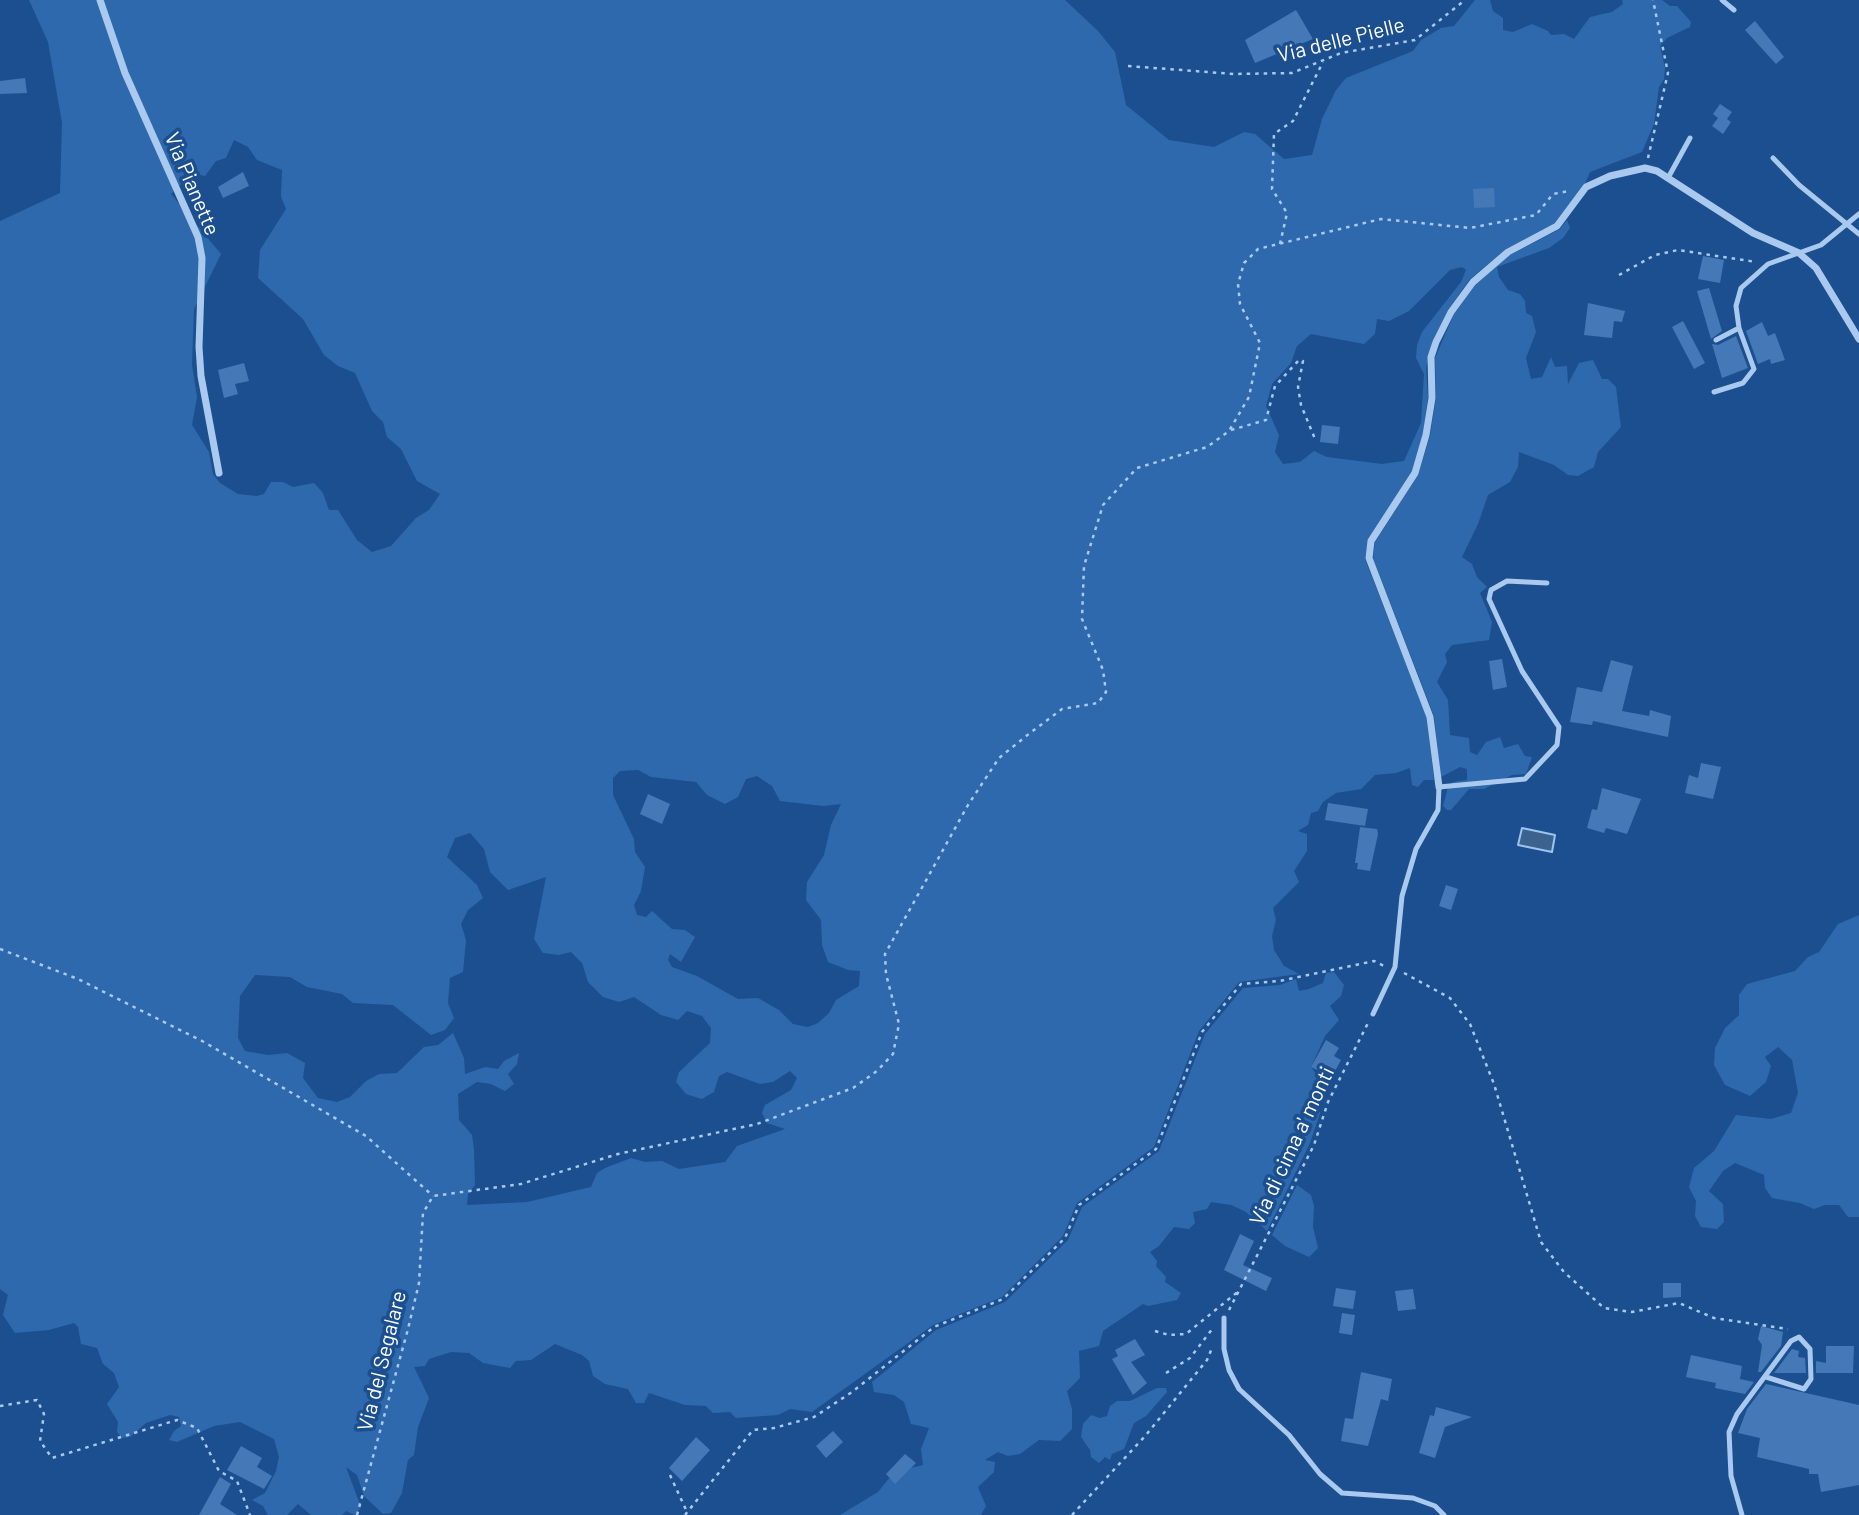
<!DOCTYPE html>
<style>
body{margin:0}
canvas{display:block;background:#1b4f8f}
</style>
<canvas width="1859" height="1515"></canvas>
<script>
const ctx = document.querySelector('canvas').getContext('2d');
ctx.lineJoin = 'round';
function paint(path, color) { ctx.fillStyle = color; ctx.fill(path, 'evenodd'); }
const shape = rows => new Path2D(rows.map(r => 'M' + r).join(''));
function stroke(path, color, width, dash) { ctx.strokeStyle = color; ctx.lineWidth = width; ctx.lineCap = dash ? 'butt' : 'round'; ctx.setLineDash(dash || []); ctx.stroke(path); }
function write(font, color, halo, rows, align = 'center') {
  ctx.font = font + ' Barlow,sans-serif'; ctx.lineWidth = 7; ctx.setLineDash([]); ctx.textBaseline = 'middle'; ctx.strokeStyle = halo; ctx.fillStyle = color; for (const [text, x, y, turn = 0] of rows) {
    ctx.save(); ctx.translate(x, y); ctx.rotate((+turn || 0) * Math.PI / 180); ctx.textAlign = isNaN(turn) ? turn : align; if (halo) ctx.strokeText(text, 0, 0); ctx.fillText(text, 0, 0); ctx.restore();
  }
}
const green = shape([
 [29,0,1065,0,1098,31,1115,52,1126,105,1169,140,1214,147,1244,132,1255,134,1284,159,1312,155,1322,119,1336,90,1346,78,1413,51,1421,40,1441,28,1454,26,1475,0,1490,0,1493,11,1503,18,1503,30,1513,32,1532,24,1548,31,1551,35,1564,34,1574,39,1590,17,1612,12,1623,4,1622,0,1662,0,1670,6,1677,6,1691,22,1690,27,1667,38,1660,46,1665,68,1664,79,1659,87,1654,124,1642,152,1590,172,1585,184,1555,224,1506,249,1470,279,1448,310,1433,340,1426,368,1428,397,1423,434,1412,472,1368,540,1365,559,1427,718,1434,780,1424,780,1418,787,1412,785,1410,768,1396,773,1375,775,1361,789,1336,793,1323,802,1318,811,1311,813,1308,825,1298,831,1307,834,1307,851,1294,871,1299,882,1273,908,1276,920,1272,936,1274,950,1284,966,1299,974,1239,982,1199,1031,1154,1147,1077,1203,1063,1236,1002,1297,933,1325,812,1412,790,1409,778,1415,736,1418,730,1412,713,1413,706,1406,685,1405,649,1393,644,1403,636,1403,628,1389,605,1384,593,1376,589,1361,582,1355,555,1344,531,1360,516,1361,510,1368,483,1363,469,1353,451,1352,429,1359,425,1366,414,1367,429,1398,418,1427,414,1455,408,1460,402,1493,391,1513,383,1514,364,1496,357,1475,346,1467,361,1507,355,1515,346,1511,342,1515,311,1515,298,1504,287,1515,268,1515,263,1506,252,1500,265,1493,276,1471,279,1457,274,1439,240,1422,214,1426,177,1442,169,1440,174,1431,181,1426,179,1417,170,1415,146,1423,130,1437,122,1438,117,1432,118,1422,107,1404,119,1387,114,1373,103,1364,97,1348,81,1344,78,1327,74,1323,49,1330,15,1333,3,1315,8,1295,0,1289,0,221,60,193,62,123,48,42],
 [234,140,248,147,257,160,282,170,281,197,286,209,260,250,258,278,303,319,324,355,338,366,355,373,372,411,383,422,387,437,401,449,417,481,440,494,429,510,416,518,391,546,372,552,357,540,338,510,329,510,323,493,314,483,293,487,283,482,271,482,264,494,257,496,238,494,220,483,213,474,209,452,192,425,197,397,192,365,194,309,221,254,171,194,196,169,196,174,205,176,216,161,226,158],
 [1462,267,1466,270,1461,282,1422,332,1417,345,1416,358,1424,374,1421,423,1404,461,1382,464,1327,457,1314,451,1300,462,1283,464,1275,452,1279,435,1266,406,1272,384,1291,363,1297,346,1311,334,1364,344,1375,334,1377,319,1389,321,1409,311,1450,270],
 [638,770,651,777,696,782,707,795,725,804,738,797,746,779,757,776,772,786,780,801,823,806,841,804,831,825,824,855,807,882,806,900,821,920,822,945,828,962,848,970,860,971,859,986,836,1000,829,1013,818,1023,808,1027,793,1024,779,1010,758,998,738,999,697,976,672,967,668,960,670,954,681,962,695,937,685,930,672,929,652,911,646,917,637,915,634,905,641,891,645,867,635,852,634,839,613,795,613,778,620,771],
 [470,833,484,849,490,872,508,890,546,877,534,939,543,953,559,955,571,952,582,963,588,982,603,997,619,1002,634,997,661,1015,678,1020,687,1011,702,1016,711,1028,710,1043,679,1072,676,1082,686,1094,702,1099,714,1092,719,1076,727,1072,760,1084,773,1082,790,1071,797,1078,791,1090,765,1105,762,1113,767,1123,785,1129,737,1146,725,1162,679,1169,662,1161,645,1162,631,1158,605,1168,597,1173,591,1187,527,1202,467,1205,468,1194,475,1185,474,1149,472,1135,459,1120,458,1094,477,1082,491,1084,505,1091,514,1084,508,1074,517,1064,519,1053,504,1061,498,1069,485,1067,465,1074,464,1058,453,1033,438,1045,424,1047,397,1073,379,1074,366,1081,350,1097,337,1102,318,1098,303,1078,305,1063,287,1053,268,1055,245,1051,238,1038,240,996,255,975,290,977,307,987,342,994,353,1003,393,1005,431,1035,445,1030,454,1018,448,1003,450,978,463,972,466,940,461,924,468,910,483,898,477,885,447,857,455,838],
 [1567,220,1570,228,1563,238,1549,248,1497,267,1499,277,1508,290,1520,294,1525,301,1526,313,1532,316,1536,332,1526,358,1531,379,1542,377,1551,357,1555,367,1567,366,1568,384,1579,363,1593,360,1602,379,1608,379,1616,387,1621,427,1598,452,1594,467,1578,476,1568,475,1554,465,1519,452,1518,467,1510,482,1488,495,1478,524,1462,557,1472,564,1477,577,1487,587,1480,593,1492,622,1489,640,1452,645,1445,654,1447,662,1437,682,1448,700,1450,735,1469,738,1470,752,1477,755,1486,742,1500,737,1504,748,1518,744,1525,756,1532,757,1526,774,1512,775,1484,789,1469,789,1451,810,1447,810,1443,806,1448,787,1453,782,1467,780,1467,769,1460,767,1441,777,1434,716,1373,558,1375,542,1418,475,1430,436,1436,398,1435,358,1454,314,1475,284,1510,255,1560,229],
 [1859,915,1859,1217,1848,1217,1839,1205,1825,1205,1814,1209,1800,1203,1772,1198,1765,1188,1764,1175,1735,1163,1723,1171,1709,1191,1723,1204,1724,1222,1717,1229,1701,1227,1695,1216,1696,1201,1689,1187,1694,1168,1714,1151,1736,1115,1771,1119,1791,1113,1798,1093,1792,1060,1778,1047,1765,1057,1771,1066,1766,1082,1750,1096,1725,1085,1714,1065,1715,1048,1725,1028,1739,1015,1739,995,1747,984,1795,971,1808,957,1819,952,1838,924],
 [1334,972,1344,985,1341,996,1330,1006,1339,1020,1325,1036,1311,1067,1316,1074,1320,1113,1310,1143,1267,1231,1246,1212,1231,1205,1211,1202,1207,1209,1193,1212,1195,1223,1189,1229,1174,1227,1159,1246,1150,1252,1157,1261,1156,1266,1166,1277,1165,1282,1181,1293,1177,1300,1148,1306,1143,1304,1103,1331,1099,1346,1079,1351,1080,1378,1067,1391,1072,1409,1072,1429,1060,1441,1039,1440,1020,1454,1008,1456,998,1452,985,1460,995,1462,994,1472,978,1487,986,1506,981,1515,840,1515,878,1492,894,1472,923,1465,921,1449,929,1428,911,1424,904,1402,894,1395,874,1392,872,1382,936,1330,1005,1302,1068,1240,1082,1207,1159,1151,1205,1034,1243,988,1280,985,1296,979,1299,991,1309,989,1323,983,1326,973],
 [1297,1185,1311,1195,1314,1206,1313,1227,1318,1248,1309,1257,1285,1246,1272,1235],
 [1157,1388,1166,1388,1167,1392,1146,1416,1134,1423,1124,1449,1112,1454,1110,1460,1105,1457,1099,1463,1091,1457,1090,1450,1081,1437,1083,1424,1091,1415,1100,1418,1107,1416,1110,1406,1117,1401,1130,1401]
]);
const water = shape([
 [1522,828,1555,835,1552,852,1518,845,1522,828]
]);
const building = shape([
 [1296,10,1313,39,1255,63,1245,40],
 [1755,21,1784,57,1776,64,1745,30],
 [25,78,27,93,0,94,0,81],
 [1720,104,1732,112,1727,119,1731,122,1723,134,1712,126,1718,118,1713,114],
 [243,172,249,186,223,198,218,187],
 [1494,188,1495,207,1474,208,1473,189],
 [1703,256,1724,260,1720,283,1698,279],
 [1709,288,1722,331,1711,339,1697,291],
 [1588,303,1625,311,1622,322,1614,321,1612,338,1584,335],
 [1683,321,1705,363,1694,369,1672,327],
 [1762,322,1768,336,1775,333,1785,360,1771,364,1770,359,1758,364,1746,331],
 [1736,336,1748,368,1722,378,1712,344,1718,345],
 [244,363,249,381,235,384,238,394,224,398,218,370],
 [1322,425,1340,427,1338,444,1320,442],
 [1502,659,1507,687,1493,690,1489,661],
 [1611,660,1633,666,1622,711,1649,716,1650,710,1671,716,1668,737,1593,721,1592,725,1570,722,1577,687,1602,692],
 [1701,763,1721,767,1713,799,1685,793,1689,775,1698,778],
 [1602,788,1641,799,1627,834,1606,828,1604,833,1587,828,1592,809,1597,810],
 [648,794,670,804,662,824,640,814],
 [1328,803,1368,809,1365,826,1325,820],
 [1360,827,1377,829,1378,834,1370,871,1357,869,1358,863,1355,863],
 [1446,885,1458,889,1451,910,1439,906],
 [1326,1040,1339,1048,1334,1056,1341,1060,1334,1073,1330,1070,1327,1075,1311,1067],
 [1240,1234,1254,1241,1243,1265,1272,1278,1266,1291,1224,1270],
 [1663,1283,1681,1283,1681,1297,1663,1298],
 [1336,1288,1356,1291,1353,1309,1333,1306],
 [1413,1289,1416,1309,1398,1311,1395,1291],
 [1342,1313,1355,1315,1352,1335,1339,1333],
 [1761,1326,1783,1332,1781,1346,1761,1372,1758,1372,1762,1345,1758,1339],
 [1135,1339,1145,1355,1131,1362,1147,1383,1133,1395,1112,1359,1118,1356,1115,1350],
 [1826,1346,1854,1346,1853,1373,1816,1373,1816,1361,1826,1363],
 [1792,1349,1799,1351,1798,1357,1805,1358,1806,1373,1774,1373],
 [1691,1355,1742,1366,1740,1379,1754,1382,1745,1394,1715,1388,1716,1383,1686,1377],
 [1361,1372,1392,1379,1388,1401,1381,1399,1368,1446,1341,1441,1345,1418,1353,1419],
 [1766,1384,1859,1405,1859,1485,1821,1492,1818,1474,1809,1474,1809,1469,1757,1457,1760,1438,1738,1433,1747,1409],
 [1436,1407,1472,1417,1445,1427,1435,1458,1419,1453,1430,1415,1434,1416],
 [833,1431,843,1442,826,1458,816,1446],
 [696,1437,710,1450,682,1481,669,1468],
 [241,1446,262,1458,257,1467,272,1476,264,1489,227,1470],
 [905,1454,916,1463,895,1484,886,1474],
 [220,1477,231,1484,220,1504,237,1515,199,1515]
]);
const path = shape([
 [1128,66,1234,74,1292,73,1341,53,1415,40,1465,0],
 [1648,158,1668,73,1653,0],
 [1280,244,1287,213,1272,189,1274,134,1293,121,1323,62],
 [1619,275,1655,255,1678,250,1756,262],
 [1231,430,1266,420,1275,386,1299,360,1303,361,1298,387,1301,405,1315,439],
 [0,949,78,979,204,1042,366,1136,433,1196],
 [1404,973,1450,998,1470,1024,1494,1084,1541,1242,1564,1272,1604,1308,1632,1312,1679,1303,1714,1318,1788,1329],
 [1229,1310,1314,1145,1328,1102,1368,1023],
 [1155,1331,1169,1335,1186,1334,1240,1290],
 [1166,1373,1190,1358,1213,1328],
 [0,1406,37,1400,44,1414,40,1441,52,1458,177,1420,197,1428,219,1471,237,1481,250,1515],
 [670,1475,687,1512],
 [357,1515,408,1329,419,1283,423,1213,433,1196,521,1184,618,1154,757,1124,853,1088,877,1071,893,1054,899,1024,886,974,885,954,968,805,999,758,1030,733,1062,709,1098,703,1106,692,1103,670,1082,619,1084,566,1103,505,1137,468,1207,447,1229,431,1249,397,1260,343,1240,304,1238,284,1244,263,1258,249,1381,219,1470,228,1536,215,1553,194,1569,191],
 [685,1515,753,1430,774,1428,814,1417,852,1392,934,1327,1003,1299,1065,1238,1079,1205,1156,1149,1202,1032,1241,984,1280,981,1374,961,1384,966],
 [1072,1515,1146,1435,1207,1360,1212,1348]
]);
const lane = shape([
 [1722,0,1734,10],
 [1773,158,1799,185,1859,234],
 [1668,178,1690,138],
 [1716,340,1739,328],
 [1714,392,1743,383,1754,369,1739,328,1736,306,1741,288,1768,264,1821,245,1859,214],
 [1373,1014,1395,967,1402,896,1416,849,1438,810,1439,787,1525,779,1557,745,1559,727,1522,671,1489,599,1491,590,1507,581,1547,583],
 [1224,1318,1224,1349,1229,1370,1239,1389,1289,1435,1320,1474,1342,1493,1413,1498,1435,1506,1444,1515],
 [1742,1515,1731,1476,1729,1432,1737,1414,1791,1341,1799,1337,1810,1349,1811,1379,1804,1389,1766,1377]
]);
const street = shape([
 [100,0,125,73,198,237,202,258,199,347,201,376,219,473],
 [1439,787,1430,717,1369,558,1371,541,1415,473,1426,435,1432,398,1431,357,1436,342,1451,312,1473,282,1508,252,1557,226,1586,187,1610,176,1645,168,1657,171,1753,233,1799,253,1816,268,1859,339]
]);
const streetNames = [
 ["Via delle Pielle",1341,40,-14],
 ["Via Pianette",192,184,67],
 ["Via di cima a' monti",1292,1146,-65],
 ["Via del Segalare",382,1361,-76]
];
paint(green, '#2e69ad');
paint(water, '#3c6290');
stroke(water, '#9cc4f0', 2);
paint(building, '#4478b7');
stroke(path, '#a9c9ee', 2.5, [3.5, 5]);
stroke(lane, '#a9c9ee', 5);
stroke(street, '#a9c9ee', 7);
write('21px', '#fff', '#1b4f8f', streetNames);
</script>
